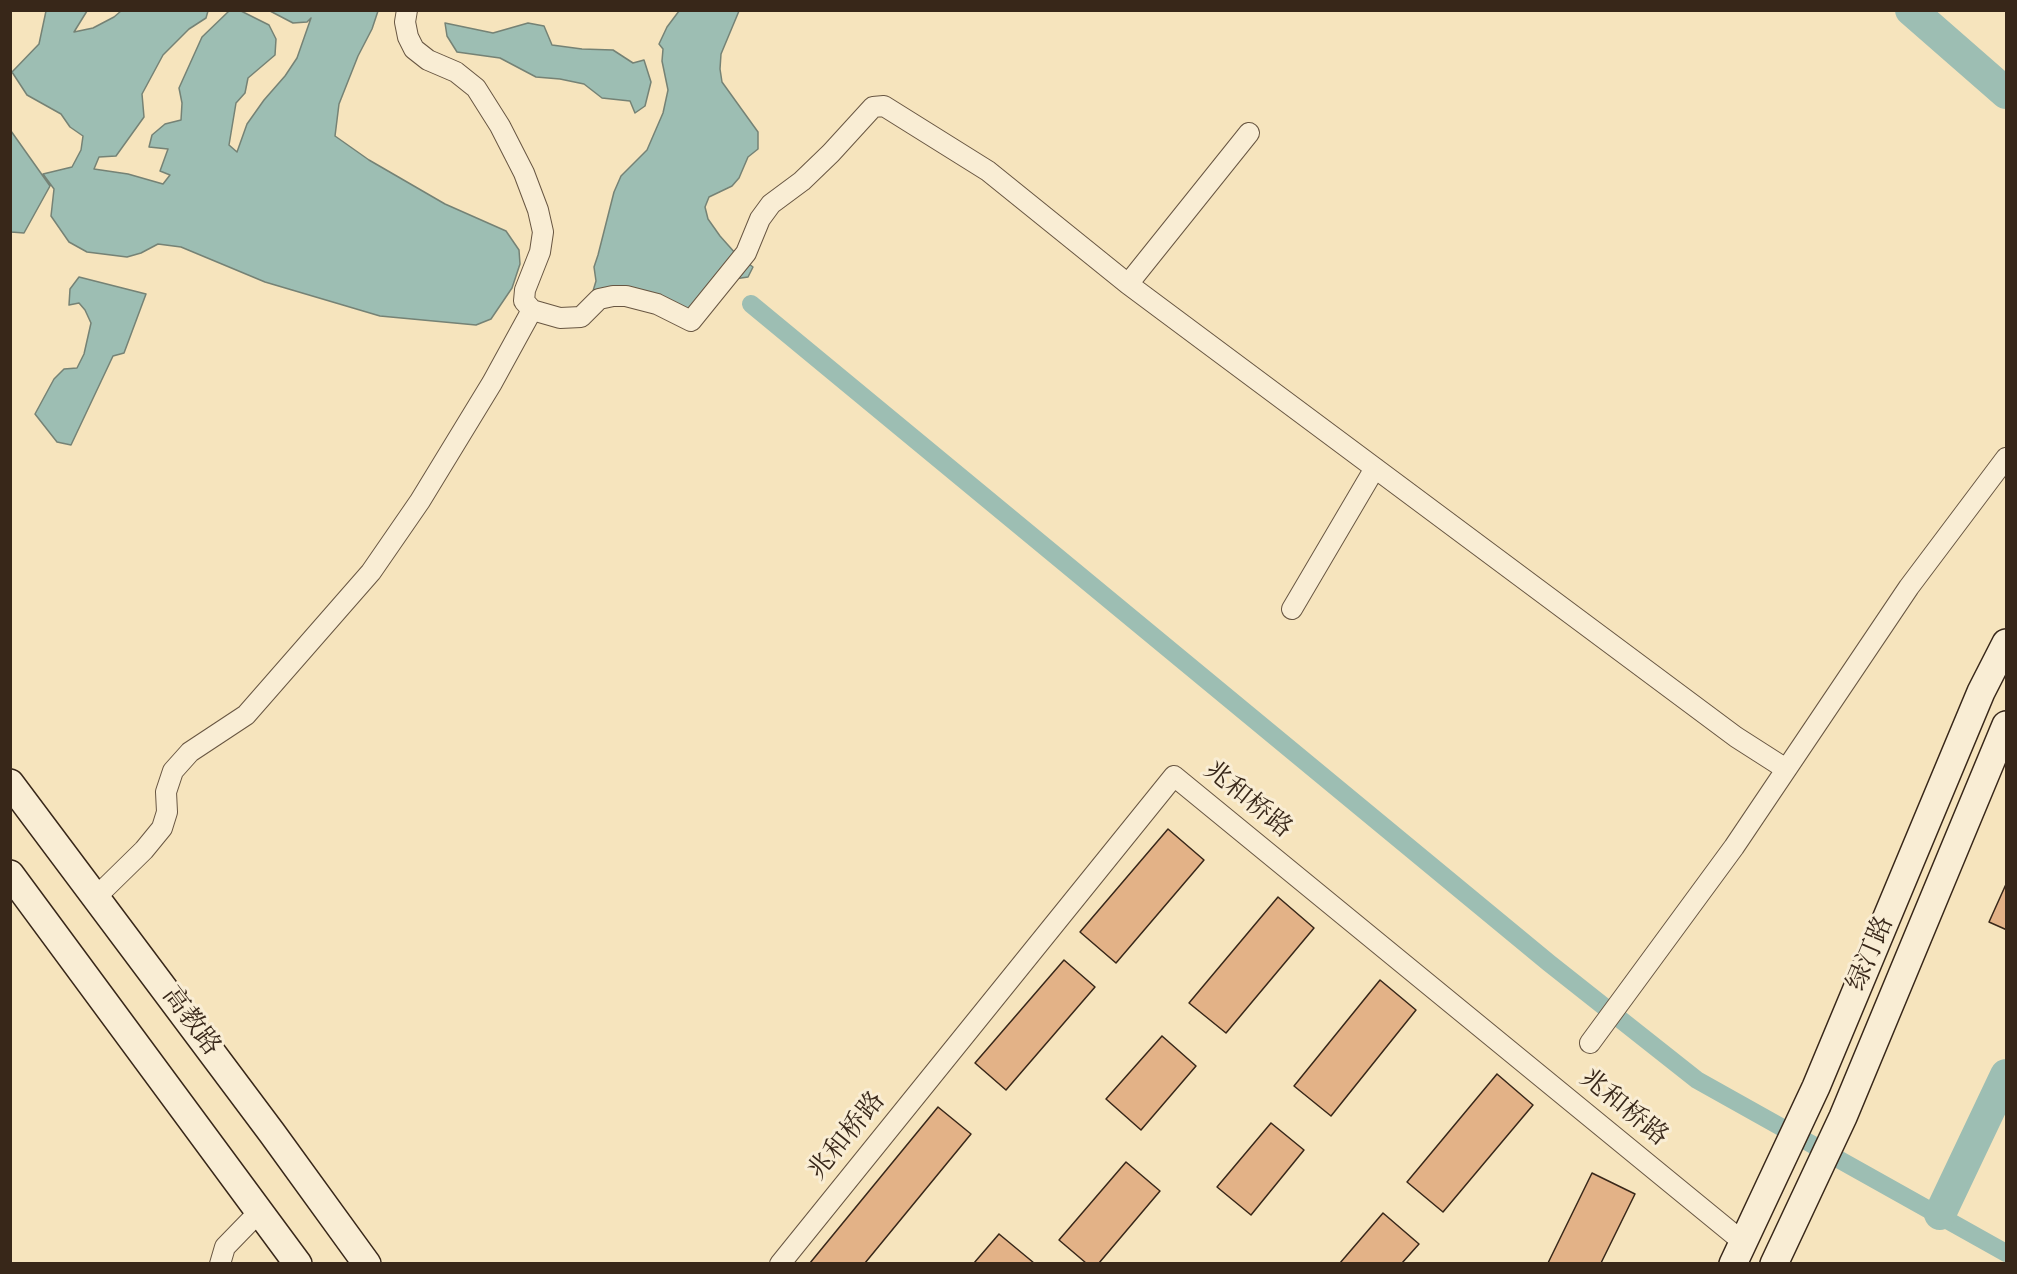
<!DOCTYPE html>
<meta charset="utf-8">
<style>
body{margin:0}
#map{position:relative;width:2017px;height:1274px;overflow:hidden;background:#f6e4bd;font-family:"IM FELL Double Pica",serif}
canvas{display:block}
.frame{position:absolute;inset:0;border:12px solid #382719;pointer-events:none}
</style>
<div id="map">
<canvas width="2017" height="1274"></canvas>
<div class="frame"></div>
</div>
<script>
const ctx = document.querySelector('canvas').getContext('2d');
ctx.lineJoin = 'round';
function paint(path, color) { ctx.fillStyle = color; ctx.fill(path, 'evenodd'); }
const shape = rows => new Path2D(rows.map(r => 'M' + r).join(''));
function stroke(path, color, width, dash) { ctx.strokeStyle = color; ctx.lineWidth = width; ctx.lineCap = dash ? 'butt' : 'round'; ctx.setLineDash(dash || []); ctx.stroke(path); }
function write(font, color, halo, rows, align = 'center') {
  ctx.font = font + ' "IM FELL Double Pica","Noto Serif SC",serif'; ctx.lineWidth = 6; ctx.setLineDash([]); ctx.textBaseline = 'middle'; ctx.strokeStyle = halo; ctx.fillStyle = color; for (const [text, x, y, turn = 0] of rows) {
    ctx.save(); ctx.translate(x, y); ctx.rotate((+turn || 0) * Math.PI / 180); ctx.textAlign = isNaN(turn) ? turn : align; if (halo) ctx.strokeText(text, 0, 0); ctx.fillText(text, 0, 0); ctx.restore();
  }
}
const water = shape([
 [46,11,87,11,74,32,93,28,114,17,121,11,208,11,206,18,189,29,163,55,142,94,144,117,116,156,99,157,94,169,128,174,163,184,170,175,160,171,168,149,149,147,152,135,165,124,181,120,182,103,179,88,202,37,229,11,241,11,269,25,276,39,275,55,248,78,245,93,236,103,229,145,237,152,247,124,264,100,285,76,297,58,311,18,307,22,293,23,270,11,378,11,372,29,358,56,339,104,335,136,369,160,445,204,506,231,519,250,520,264,512,288,491,319,476,325,380,316,265,282,181,247,158,244,141,253,127,257,87,252,69,242,51,216,54,189,43,174,72,167,81,150,83,136,70,127,61,114,27,95,12,72,39,44,46,11],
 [679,11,739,11,721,54,720,69,722,82,758,132,758,149,748,157,739,178,732,186,709,197,705,207,708,219,720,236,736,254,753,267,748,277,721,281,688,311,611,304,593,291,596,281,594,267,598,255,614,192,621,176,647,150,663,113,668,90,662,61,663,49,659,44,667,27,679,11],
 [445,23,493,33,528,23,544,26,552,45,582,49,613,50,633,63,644,60,651,82,645,106,635,113,630,101,602,98,584,84,560,79,536,77,500,58,457,52,447,36,445,23],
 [11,131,50,186,24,233,11,232,11,131],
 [79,277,146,294,124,353,113,356,71,445,57,442,35,414,54,379,64,369,77,368,84,354,91,323,85,310,79,303,69,305,70,289,79,277]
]);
const canal = shape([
 [751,304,1549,963,1697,1080,2006,1253]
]);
const river = shape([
 [1911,10,2006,93],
 [1940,1214,2006,1075]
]);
const building = shape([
 [1168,829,1204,860,1116,963,1080,932,1168,829],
 [2007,882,2007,930,1989,922,2007,882],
 [1278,897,1314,928,1226,1033,1189,1003,1278,897],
 [1064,960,1095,987,1006,1090,975,1063,1064,960],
 [1380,980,1416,1010,1331,1116,1294,1086,1380,980],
 [1162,1036,1196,1066,1141,1130,1106,1099,1162,1036],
 [1497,1074,1533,1105,1443,1212,1407,1182,1497,1074],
 [938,1107,971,1134,865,1263,810,1263,938,1107],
 [1271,1123,1304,1150,1251,1215,1217,1187,1271,1123],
 [1126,1162,1160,1191,1099,1263,1086,1263,1059,1240,1126,1162],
 [1592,1173,1635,1194,1601,1263,1548,1263,1592,1173],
 [1383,1213,1419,1244,1402,1263,1340,1263,1383,1213],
 [999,1234,1034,1263,974,1263,999,1234]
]);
const street = shape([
 [407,10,405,22,408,37,414,49,428,60,456,72,476,88,500,126,524,173,538,210,543,232,540,252,525,290,524,301,532,310,560,318,581,317,599,299,613,296,626,296,657,304,691,321,746,253,760,219,771,204,802,181,831,153,873,107,884,106,988,171,1128,284,1736,737,1786,769],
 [1128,284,1249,133],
 [1292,609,1375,468],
 [96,897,144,850,162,828,167,812,166,792,173,771,190,752,246,715,371,572,420,501,492,383,532,310],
 [1590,1043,1734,847,1909,587,2006,458],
 [220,1264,225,1247,259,1212],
 [780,1264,1174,776,1743,1242]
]);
const secondary = shape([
 [10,783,272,1133,367,1264],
 [10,874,298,1264],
 [1733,1264,1816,1087,1981,692,2006,643],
 [1774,1264,1843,1117,2006,725]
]);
const streetNames = [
 ["兆和桥路",1247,801,39],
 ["绿汀路",1872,954,-67],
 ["高教路",190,1022,53],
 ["兆和桥路",1623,1109,39],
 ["兆和桥路",848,1137,-51]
];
paint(water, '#9dbeb3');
stroke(water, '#758275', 1.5);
stroke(canal, '#9dbeb3', 18);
stroke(river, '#9dbeb3', 32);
paint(building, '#e3b287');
stroke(building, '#382719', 1.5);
stroke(street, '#685642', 22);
stroke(secondary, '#382719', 30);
stroke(street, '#f9edd4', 20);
stroke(secondary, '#f9edd4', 27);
write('26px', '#382719', '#f9edd4', streetNames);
</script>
